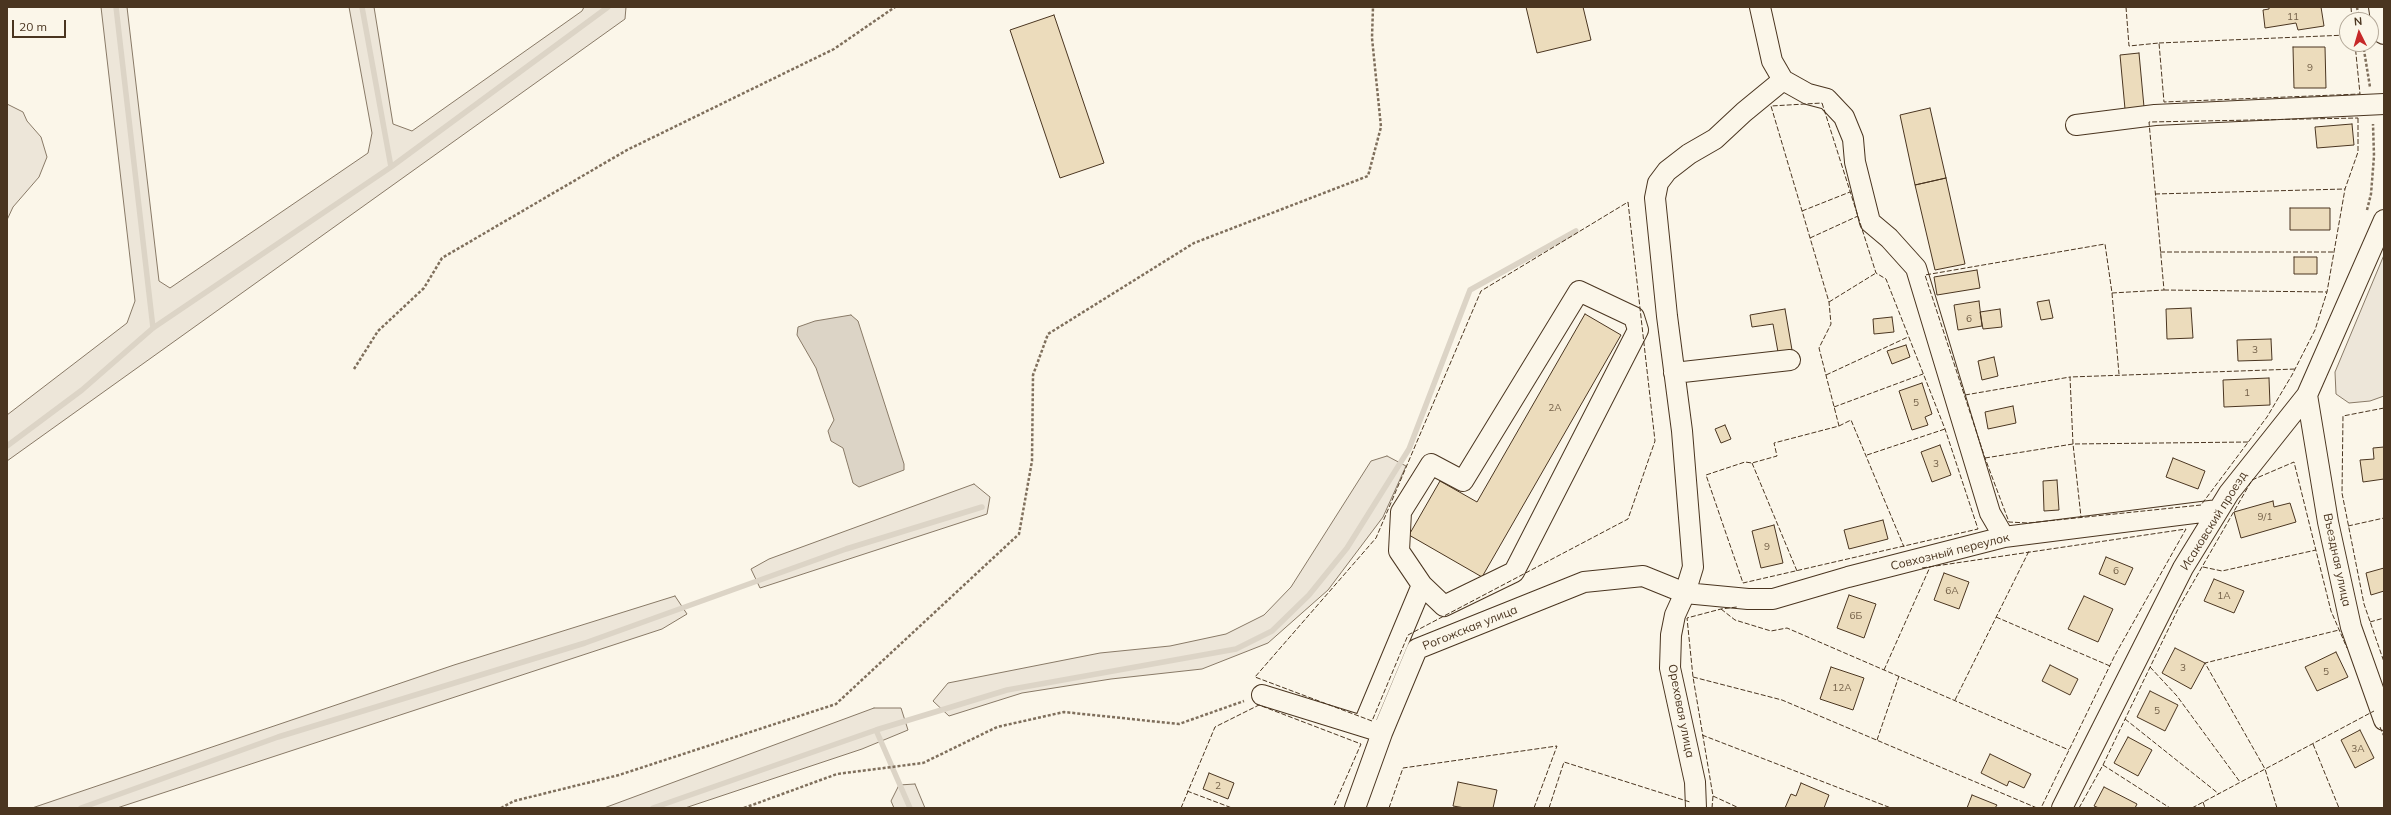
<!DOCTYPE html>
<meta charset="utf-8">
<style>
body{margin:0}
#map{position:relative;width:2391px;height:815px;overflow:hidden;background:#fbf6e9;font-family:Mulish,sans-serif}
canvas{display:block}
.frame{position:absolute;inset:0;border:8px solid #4a3520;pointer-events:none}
.north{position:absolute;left:2339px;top:12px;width:40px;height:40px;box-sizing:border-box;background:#fbf6e9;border:1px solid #b4a999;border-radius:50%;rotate:355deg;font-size:11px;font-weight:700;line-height:16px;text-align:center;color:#4a3520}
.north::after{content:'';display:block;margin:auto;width:14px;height:18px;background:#c62828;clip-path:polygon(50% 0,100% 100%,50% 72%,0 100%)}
.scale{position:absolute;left:12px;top:20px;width:54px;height:18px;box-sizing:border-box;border:2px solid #4a3520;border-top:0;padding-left:5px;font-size:12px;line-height:14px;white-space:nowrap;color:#4a3520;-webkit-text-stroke:3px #fbf6e9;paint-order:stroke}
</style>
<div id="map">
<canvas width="2391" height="815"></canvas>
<div class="frame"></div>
<div class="north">N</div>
<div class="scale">20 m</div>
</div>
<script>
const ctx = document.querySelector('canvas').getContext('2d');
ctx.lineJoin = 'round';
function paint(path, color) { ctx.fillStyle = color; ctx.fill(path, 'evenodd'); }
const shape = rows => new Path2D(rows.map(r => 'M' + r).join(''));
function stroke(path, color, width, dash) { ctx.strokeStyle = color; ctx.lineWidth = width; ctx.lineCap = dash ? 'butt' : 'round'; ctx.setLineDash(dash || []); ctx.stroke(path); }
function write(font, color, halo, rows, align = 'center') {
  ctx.font = font + ' Mulish,sans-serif'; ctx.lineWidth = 3; ctx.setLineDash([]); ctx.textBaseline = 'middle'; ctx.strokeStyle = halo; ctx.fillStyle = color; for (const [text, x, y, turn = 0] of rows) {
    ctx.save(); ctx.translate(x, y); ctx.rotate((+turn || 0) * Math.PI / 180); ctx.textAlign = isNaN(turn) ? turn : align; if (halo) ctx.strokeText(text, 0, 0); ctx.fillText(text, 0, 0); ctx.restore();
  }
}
const green = shape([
 [101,7,127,7,159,281,170,288,368,153,372,133,349,7,374,7,393,124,412,131,582,11,584,7,626,7,625,19,7,461,7,415,127,323,135,301,101,7],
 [7,104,23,112,27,121,41,137,47,157,39,177,13,207,7,220,7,104],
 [2384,255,2384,396,2370,401,2349,403,2336,394,2335,372,2384,255],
 [1387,456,1406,466,1383,517,1328,590,1268,643,1202,669,1111,679,1022,693,949,716,933,701,948,683,1100,653,1170,646,1226,634,1264,615,1291,587,1371,461,1387,456],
 [974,484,990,497,987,514,760,588,751,569,769,559,974,484],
 [675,596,687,614,662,629,117,808,32,808,454,665,675,596],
 [874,708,901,708,908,730,862,749,685,808,604,808,874,708],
 [915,784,925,808,894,808,891,801,899,785,915,784]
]);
const water = shape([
 [851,315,858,321,904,464,904,470,859,487,853,483,843,448,831,441,828,431,834,420,816,368,797,335,798,327,815,321,851,315]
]);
const stream = shape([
 [116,7,153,328],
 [362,7,391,167],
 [7,446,82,390,153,328,391,167,608,7],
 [876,730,910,808],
 [81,808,278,737,585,643,846,549,982,507],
 [653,808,876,730,1007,690,1236,649,1272,631,1309,595,1347,548,1409,449,1470,290,1576,231]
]);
const building = shape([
 [1526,7,1583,7,1591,40,1537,53,1526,7],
 [2269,7,2321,7,2324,26,2298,30,2296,23,2265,28,2263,10,2269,9,2269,7],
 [1054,15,1104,163,1060,178,1010,30,1054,15],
 [2293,47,2325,47,2326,88,2294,88,2293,47],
 [2139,53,2144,107,2125,109,2120,55,2139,53],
 [1930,108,1946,178,1915,185,1900,115,1930,108],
 [2352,124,2354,145,2317,148,2315,127,2352,124],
 [1946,178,1965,264,1935,270,1915,185,1946,178],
 [2290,208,2330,208,2330,230,2290,230,2290,208],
 [2294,257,2317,257,2317,274,2294,274,2294,257],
 [1977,270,1980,288,1937,295,1934,277,1977,270],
 [2049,300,2053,318,2041,320,2037,302,2049,300],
 [1979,301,1982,326,1958,330,1954,305,1979,301],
 [2191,308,2193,338,2167,339,2166,309,2191,308],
 [1785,309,1792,350,1778,352,1773,324,1752,327,1750,315,1785,309],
 [2000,309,2002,327,1983,329,1980,312,2000,309],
 [1585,314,1621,335,1482,577,1409,535,1440,481,1477,502,1585,314],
 [1892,317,1894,332,1874,334,1873,319,1892,317],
 [2271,339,2272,360,2238,361,2237,340,2271,339],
 [1906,345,1910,357,1892,364,1887,351,1906,345],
 [1994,357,1998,376,1982,380,1978,361,1994,357],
 [2269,378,2270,405,2224,407,2223,380,2269,378],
 [1922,383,1932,414,1925,417,1928,425,1912,430,1899,391,1922,383],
 [2013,406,2016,423,1988,429,1985,412,2013,406],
 [1725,425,1731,439,1721,443,1715,429,1725,425],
 [1940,445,1951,475,1932,482,1921,452,1940,445],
 [2384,447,2384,479,2363,482,2360,460,2374,459,2373,448,2384,447],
 [2173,458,2205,471,2198,489,2166,477,2173,458],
 [2057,480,2059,510,2044,511,2043,481,2057,480],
 [2273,501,2274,507,2290,503,2296,522,2241,538,2234,512,2273,501],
 [1883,520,1888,539,1849,549,1844,530,1883,520],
 [1774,525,1783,563,1761,568,1752,531,1774,525],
 [2106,557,2133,568,2125,585,2099,574,2106,557],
 [2384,568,2384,591,2371,595,2366,573,2384,568],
 [1944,573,1969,582,1959,609,1934,600,1944,573],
 [2214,579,2244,591,2234,613,2204,601,2214,579],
 [1849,595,1876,604,1864,638,1837,628,1849,595],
 [2084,596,2113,609,2098,642,2068,629,2084,596],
 [2175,648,2205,663,2191,689,2162,673,2175,648],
 [2336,652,2348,677,2317,691,2305,667,2336,652],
 [2050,665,2078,679,2070,695,2042,681,2050,665],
 [1831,667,1864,678,1853,710,1820,699,1831,667],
 [2150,691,2178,705,2165,731,2137,717,2150,691],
 [2360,730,2374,758,2355,768,2341,740,2360,730],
 [2128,737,2152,750,2138,776,2114,763,2128,737],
 [1990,754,2031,774,2024,788,2009,781,2007,786,1981,773,1990,754],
 [1209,773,1234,783,1228,799,1203,789,1209,773],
 [1458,782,1497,790,1493,808,1465,808,1453,806,1458,782],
 [1801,783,1829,795,1824,808,1785,808,1791,794,1796,796,1801,783],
 [2104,787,2137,804,2135,808,2099,808,2094,806,2104,787],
 [1972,795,1997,805,1995,808,1967,808,1972,795]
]);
const path = shape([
 [2357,7,2359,20],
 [2363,44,2370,87],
 [2367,210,2371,194,2374,156,2373,124],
 [354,369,378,331,424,288,442,258,627,150,834,49,895,7],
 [501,808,514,801,619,775,836,704,1019,534,1032,461,1033,375,1048,334,1194,243,1368,176,1381,127,1372,38,1373,7],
 [744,808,837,774,923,763,997,727,1064,712,1179,724,1244,701]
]);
const minor = shape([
 [1760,7,1772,61,1783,80,1808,94,1827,99,1844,117,1853,139,1855,162,1870,222,1889,238,1916,268,1990,513,2004,537],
 [2076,125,2155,115,2384,104],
 [1674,373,1790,360],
 [2307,395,2328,522,2351,627,2384,720],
 [1262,695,1375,730],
 [1363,726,1422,585,1399,551,1401,512,1431,464,1463,481,1579,291,1634,317,1638,330,1514,572,1444,606,1422,585],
 [1355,808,1382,733,1417,649,1584,582,1643,576,1685,593,1748,599,1773,599,1848,577,2004,537,2218,510],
 [1696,808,1695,782,1670,668,1671,635,1675,615,1685,593,1693,567,1682,431,1667,316,1655,198,1658,183,1667,171,1689,154,1715,139,1744,112,1783,80],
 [2062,808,2183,568,2229,493,2307,395,2384,220]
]);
const major = shape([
 [2380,7,2384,33]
]);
const fence = shape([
 [2126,7,2129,46,2159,43,2164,102,2360,94,2355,44],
 [2351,7,2352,20],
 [2159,43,2347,35],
 [1822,103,1876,273,1886,279,1945,429,1978,529,1743,583,1706,475,1745,462,1752,463,1777,456,1774,443,1839,426,1819,348,1831,324,1829,302,1771,106,1822,103],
 [2358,118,2358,152,2345,189,2327,292,2315,330,2292,375,2267,417,2201,505,2028,523,2009,522,1985,458,1925,275,2105,244,2112,293,2164,290,2149,122,2358,118],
 [2155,194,2345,189],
 [1628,202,1655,441,1628,519,1408,635,1372,721,1255,677,1376,538,1481,291,1628,202],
 [1802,211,1850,192],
 [1810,238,1858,216],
 [2160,252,2334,252],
 [2164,290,2327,292],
 [2112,293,2119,374],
 [1829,302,1876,273],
 [1826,375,1908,337],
 [1965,395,2070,377],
 [1834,407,1923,374],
 [2384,408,2343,416,2342,493,2364,604,2384,662],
 [1839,426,1851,420,1904,547],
 [2248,442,2073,444,2070,377,2296,369],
 [1867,455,1945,429],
 [1985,458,2073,444,2081,517],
 [1752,463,1797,571],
 [2348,526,2384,518],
 [2203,567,2222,571,2316,550],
 [1922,568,2186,529,2115,655,2041,808],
 [1721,609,1735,620,1771,631,1787,628,2069,750],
 [1996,617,2110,666],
 [2370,622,2384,618],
 [2150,667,2177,696,2240,782],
 [1884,670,1930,567],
 [1693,677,1782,700,2037,808],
 [1955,700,2029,551],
 [2125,719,2219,794],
 [2380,727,2384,737],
 [1702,735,1891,808],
 [1877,740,1899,676],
 [2313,744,2339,808],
 [2103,765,2170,808],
 [1187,791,1232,808],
 [1713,796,1739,808],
 [2203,802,2205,808],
 [1181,808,1215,727,1259,705,1361,744,1333,808],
 [1389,808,1403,768,1557,746,1534,808],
 [1549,808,1564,762,1690,802],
 [1712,808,1713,796,1693,677,1687,618,1721,609,1737,607],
 [2079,808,2103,765,2179,607,2252,480,2294,462,2331,611,2347,648],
 [2192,808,2374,711],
 [2277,808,2265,769,2205,663,2339,630]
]);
const numberNames = [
 ["11",2293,17],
 ["9",2310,68],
 ["6",1969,319],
 ["3",2255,350],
 ["1",2247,393],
 ["5",1916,403],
 ["2А",1555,408],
 ["3",1936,464],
 ["9/1",2265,517],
 ["9",1767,547],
 ["6",2116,571],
 ["6А",1952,591],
 ["1А",2224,596],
 ["6Б",1856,616],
 ["3",2183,668],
 ["5",2326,672],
 ["12А",1842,688],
 ["5",2157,711],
 ["3А",2358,749],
 ["2",1218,786]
];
const streetNames = [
 ["Исаковский проезд",2214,521,-58],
 ["Совхозный переулок",1950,552,-14],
 ["Въездная улица",2337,560,78],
 ["Рогожская улица",1470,628,-22],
 ["Ореховая улица",1681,711,79]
];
paint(green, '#ede6d9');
stroke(green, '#887966', 1);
paint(water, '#dcd4c6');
stroke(water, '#887966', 1);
stroke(stream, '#dcd4c6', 5.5);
paint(building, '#ecdcbc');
stroke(building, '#4a3520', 1);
stroke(minor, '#4a3520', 22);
stroke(major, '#4a3520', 24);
stroke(path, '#7f6f5c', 2.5, [3, 2]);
stroke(minor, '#fbf6e9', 20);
stroke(major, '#fbf6e9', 22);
stroke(fence, '#4a3520', 1, [5, 2]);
write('10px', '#725f47', null, numberNames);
write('12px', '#4a3520', '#fbf6e9', streetNames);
</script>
